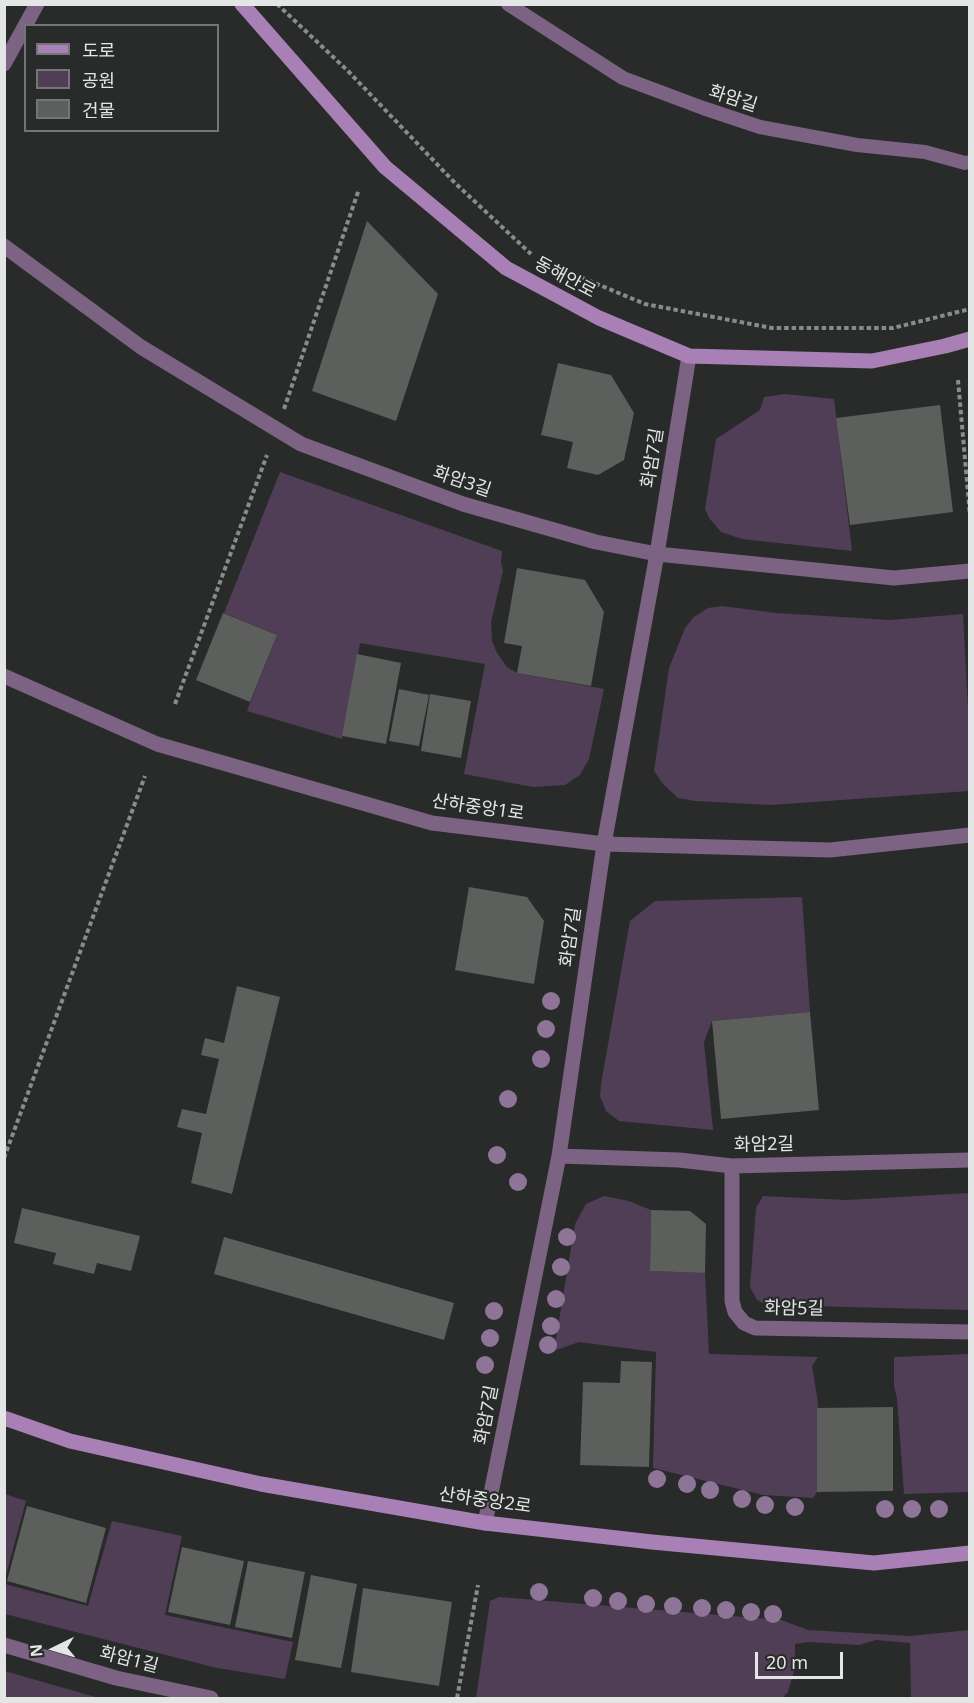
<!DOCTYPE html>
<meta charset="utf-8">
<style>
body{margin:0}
#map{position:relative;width:974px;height:1703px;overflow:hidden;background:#282b29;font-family:"Noto Sans","Noto Sans KR",sans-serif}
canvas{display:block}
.frame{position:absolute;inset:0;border:6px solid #e4e6e5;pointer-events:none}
.legend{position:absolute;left:24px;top:24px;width:195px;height:108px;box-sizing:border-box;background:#282b29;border:2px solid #737674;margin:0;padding:8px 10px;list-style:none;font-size:18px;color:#e4e6e5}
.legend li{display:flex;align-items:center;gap:12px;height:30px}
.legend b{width:30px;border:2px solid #737674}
.north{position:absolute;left:24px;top:1619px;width:60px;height:60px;-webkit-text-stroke:4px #282b29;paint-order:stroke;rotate:265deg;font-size:16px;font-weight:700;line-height:24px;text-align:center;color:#e4e6e5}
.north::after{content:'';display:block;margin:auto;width:21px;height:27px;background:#e4e6e5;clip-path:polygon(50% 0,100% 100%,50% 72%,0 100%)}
.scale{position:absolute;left:755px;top:1652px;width:88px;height:27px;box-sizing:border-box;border:3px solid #e4e6e5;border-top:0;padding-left:8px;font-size:18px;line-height:21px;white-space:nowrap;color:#e4e6e5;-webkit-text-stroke:4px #282b29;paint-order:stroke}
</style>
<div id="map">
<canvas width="974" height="1703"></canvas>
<div class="frame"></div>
<ul class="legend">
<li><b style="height:8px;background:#a980b6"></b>도로</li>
<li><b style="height:16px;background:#503e56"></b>공원</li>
<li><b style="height:16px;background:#5c5f5c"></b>건물</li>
</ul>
<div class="north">N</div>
<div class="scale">20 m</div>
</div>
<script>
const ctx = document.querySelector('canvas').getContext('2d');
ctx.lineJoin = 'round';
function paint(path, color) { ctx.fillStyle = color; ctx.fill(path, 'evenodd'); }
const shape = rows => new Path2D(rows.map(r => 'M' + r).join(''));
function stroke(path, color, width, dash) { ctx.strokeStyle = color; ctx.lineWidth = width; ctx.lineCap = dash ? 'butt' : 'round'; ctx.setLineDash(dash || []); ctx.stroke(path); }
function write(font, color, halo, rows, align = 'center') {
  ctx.font = font + ' "Noto Sans","Noto Sans KR",sans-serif'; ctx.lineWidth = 4.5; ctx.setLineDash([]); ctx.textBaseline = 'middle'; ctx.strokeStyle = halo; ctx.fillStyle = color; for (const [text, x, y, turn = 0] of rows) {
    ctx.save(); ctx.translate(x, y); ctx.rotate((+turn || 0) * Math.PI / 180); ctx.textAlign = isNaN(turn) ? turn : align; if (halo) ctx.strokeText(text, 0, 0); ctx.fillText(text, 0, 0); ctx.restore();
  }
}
const green = shape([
 [785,394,834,399,852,551,742,539,721,532,709,518,705,509,716,439,760,410,764,397],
 [280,472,502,551,501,562,503,571,491,622,492,641,497,653,507,667,517,673,604,689,589,759,580,775,565,785,533,787,464,774,485,664,360,643,342,739,247,711,277,635,224,613],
 [722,606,776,613,890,620,963,614,969,728,969,791,771,805,695,801,678,798,663,784,654,771,669,668,685,628,694,617,708,608],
 [802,897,810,1012,712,1021,704,1042,713,1130,619,1121,606,1111,600,1096,601,1084,630,921,655,901],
 [969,1193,969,1310,767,1305,757,1300,750,1287,756,1208,763,1196,847,1200],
 [604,1196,629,1201,651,1210,650,1271,705,1273,709,1354,818,1357,812,1366,818,1403,817,1492,813,1498,763,1495,653,1468,656,1352,579,1342,554,1351,575,1224,586,1204],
 [969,1354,969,1492,904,1494,897,1398,894,1387,894,1357],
 [5,1494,26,1501,5,1579,4,1494],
 [112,1521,182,1536,165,1615,293,1642,285,1679,217,1668,5,1614,5,1584,88,1606],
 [499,1597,781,1620,808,1630,910,1636,969,1630,969,1698,911,1698,910,1643,876,1640,859,1645,809,1642,795,1644,795,1668,788,1692,782,1698,476,1698,490,1601],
 [4,1671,8,1672,99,1698,5,1698]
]);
const building = shape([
 [367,221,438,294,396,421,312,391],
 [558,363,611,375,634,413,624,460,598,475,567,468,573,442,541,435],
 [940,405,953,512,850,525,836,418],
 [517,568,585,580,604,612,591,686,517,673,522,646,504,643],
 [223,613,277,635,250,702,196,680],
 [357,654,401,663,386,744,342,736],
 [399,689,429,695,419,746,389,741],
 [430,694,471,701,461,758,421,751],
 [469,887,527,897,544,921,534,984,455,970],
 [237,986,280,997,232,1194,191,1183,202,1133,177,1127,182,1109,206,1114,219,1059,201,1055,205,1038,224,1043],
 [810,1012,819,1110,721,1119,712,1021],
 [22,1208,140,1236,131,1271,97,1263,94,1274,53,1264,56,1253,14,1243],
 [651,1210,690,1211,706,1224,705,1273,650,1271],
 [224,1237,454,1303,444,1340,214,1274],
 [621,1361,652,1362,649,1467,580,1465,583,1382,620,1383],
 [893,1407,893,1491,817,1492,817,1408],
 [27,1506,106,1528,86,1603,7,1581],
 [182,1547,244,1561,230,1625,168,1612],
 [248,1561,305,1572,292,1638,235,1627],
 [311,1575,357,1584,341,1668,295,1660],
 [363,1588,452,1602,439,1686,351,1672]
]);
const path = shape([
 [277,4,348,71,455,183,531,254],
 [554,266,645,304,772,328,893,328,970,309],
 [958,380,970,516],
 [284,409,359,189],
 [175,704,267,455],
 [4,1158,145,776],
 [457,1698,478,1585]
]);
const lane = shape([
 [508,4,623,78,703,108,760,127,857,145,925,152,965,163,970,162]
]);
const street = shape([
 [4,64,37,4],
 [4,246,141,347,301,444,463,504,596,542,657,554,894,578,970,571],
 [4,676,157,744,432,823,604,844,830,850,970,835],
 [559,1156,679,1160,732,1166,970,1160],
 [732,1166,732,1301,735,1312,744,1323,755,1328,970,1332],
 [485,1523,559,1156,604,844,657,554,689,356],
 [4,1645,116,1678,211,1698]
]);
const secondary = shape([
 [242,4,385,167,506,268,599,318,689,356,872,361,945,346,970,339],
 [4,1418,70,1441,261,1484,485,1523,652,1542,874,1563,970,1553]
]);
const trees = [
 [551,1001],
 [546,1029],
 [541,1059],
 [508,1099],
 [497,1155],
 [518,1182],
 [567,1237],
 [561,1267],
 [556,1299],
 [494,1311],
 [551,1326],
 [490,1338],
 [548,1345],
 [485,1365],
 [657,1479],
 [687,1484],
 [710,1490],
 [742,1499],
 [765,1505],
 [795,1507],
 [885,1509],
 [912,1509],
 [939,1509],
 [539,1592],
 [593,1598],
 [618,1601],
 [646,1604],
 [673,1606],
 [702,1608],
 [726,1610],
 [751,1612],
 [773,1614]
];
const streetNames = [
 ["화암길",733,99,18],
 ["동해안로",565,278,28],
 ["화암7길",653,458,-81],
 ["화암3길",462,482,19],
 ["산하중앙1로",478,808,8],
 ["화암7길",571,937,-82],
 ["화암2길",764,1145,-1],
 ["화암5길",794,1309,1],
 ["화암7길",487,1415,-79],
 ["산하중앙2로",485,1501,8],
 ["화암1길",129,1660,14]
];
paint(green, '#503e56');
paint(building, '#5c5f5c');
stroke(path, '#8a8c8b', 4, [4.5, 3]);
stroke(lane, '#7c6283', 14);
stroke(street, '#7c6283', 15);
stroke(secondary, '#a980b6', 15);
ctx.fillStyle = '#8e7496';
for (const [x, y] of trees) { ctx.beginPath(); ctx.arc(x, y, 9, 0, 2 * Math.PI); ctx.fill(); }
write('18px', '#e4e6e5', '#282b29', streetNames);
</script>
